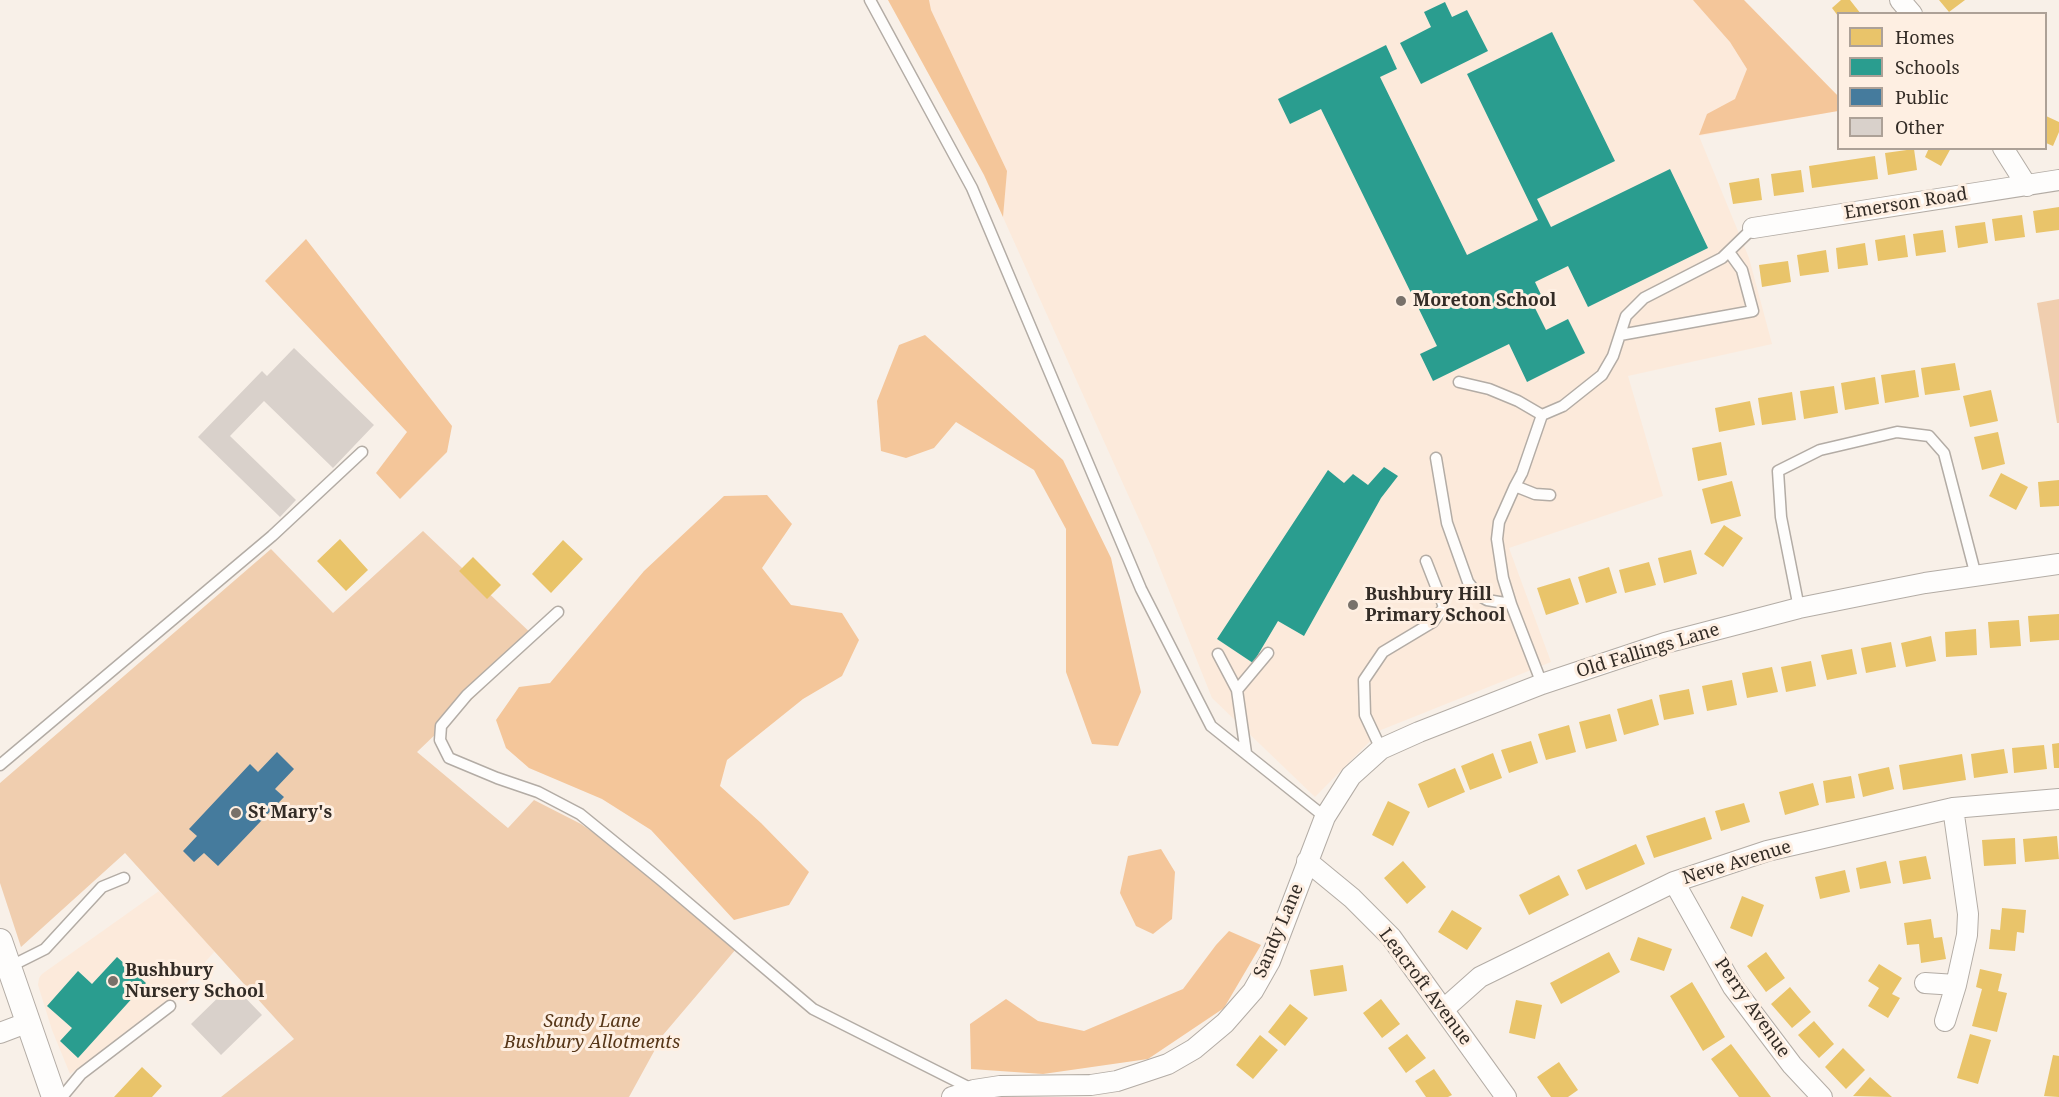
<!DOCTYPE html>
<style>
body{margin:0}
#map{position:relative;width:2059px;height:1097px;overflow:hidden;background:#f8f0e8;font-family:"Noto Serif",serif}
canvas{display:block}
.legend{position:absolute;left:1837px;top:12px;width:210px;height:138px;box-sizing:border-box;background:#feefe2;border:2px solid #ada197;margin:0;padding:8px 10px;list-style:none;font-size:18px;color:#332c26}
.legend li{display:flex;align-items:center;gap:12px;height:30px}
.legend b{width:30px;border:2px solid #ada197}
</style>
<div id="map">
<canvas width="2059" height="1097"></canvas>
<ul class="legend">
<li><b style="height:16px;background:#e9c46a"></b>Homes</li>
<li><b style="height:16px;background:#2a9d8f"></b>Schools</li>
<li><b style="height:16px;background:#457b9d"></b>Public</li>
<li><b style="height:16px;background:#d9d1cb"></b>Other</li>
</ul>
</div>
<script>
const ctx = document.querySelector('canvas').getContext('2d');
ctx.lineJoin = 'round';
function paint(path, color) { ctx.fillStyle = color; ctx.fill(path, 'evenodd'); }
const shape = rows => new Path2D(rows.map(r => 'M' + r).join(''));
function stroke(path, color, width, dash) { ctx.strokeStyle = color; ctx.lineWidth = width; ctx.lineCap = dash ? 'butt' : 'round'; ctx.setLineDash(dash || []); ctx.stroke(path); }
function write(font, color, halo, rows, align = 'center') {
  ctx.font = font + ' "Noto Serif",serif'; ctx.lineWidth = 6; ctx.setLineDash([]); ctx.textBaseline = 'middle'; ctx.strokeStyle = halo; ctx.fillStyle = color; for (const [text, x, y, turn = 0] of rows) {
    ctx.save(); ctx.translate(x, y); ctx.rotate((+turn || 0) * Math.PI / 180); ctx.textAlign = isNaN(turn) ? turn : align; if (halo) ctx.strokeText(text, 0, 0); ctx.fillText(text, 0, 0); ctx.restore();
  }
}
const built = shape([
 [888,0,1744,0,1838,96,1838,111,1699,136,1749,258,1772,344,1628,376,1663,496,1509,548,1551,662,1381,730,1315,797,1212,698,1152,548,984,175],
 [159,891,215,951,164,1008,70,1074,52,1030,38,985,39,978,42,974]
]);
const green = shape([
 [2059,299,2059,423,2057,423,2037,303],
 [423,531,536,638,417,752,508,828,534,800,581,824,624,854,736,949,663,1035,629,1097,221,1097,294,1039,125,853,21,947,0,883,0,783,271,549,333,613]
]);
const forest = shape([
 [888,0,929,0,931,10,1007,171,1003,217,984,175],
 [1693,0,1744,0,1838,96,1838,111,1699,135,1707,114,1735,99,1747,69,1730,42],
 [306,239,452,426,447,452,400,499,376,473,407,432,265,281],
 [925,335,1063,460,1111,558,1141,692,1118,746,1092,744,1066,672,1066,529,1034,470,956,422,934,448,906,458,881,451,877,401,899,345],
 [767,495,792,524,762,568,791,605,842,613,859,640,842,676,803,699,727,760,720,786,761,823,809,872,789,905,734,920,651,830,602,799,529,768,506,748,496,720,519,687,550,683,644,571,724,496],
 [1161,849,1175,872,1172,919,1153,934,1136,926,1120,893,1128,856],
 [1229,931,1261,945,1224,1008,1148,1059,1043,1074,971,1069,970,1024,1006,999,1038,1021,1084,1031,1183,989,1216,945]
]);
const homes = shape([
 [1841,0,1850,0,1861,14,1838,14,1838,16,1832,8],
 [1939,0,1965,0,1949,12],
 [2046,116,2059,122,2059,132,2053,146,2046,143],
 [1929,148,1951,148,1941,166,1925,157],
 [1914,149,1917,170,1888,175,1885,153],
 [1875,156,1878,179,1812,188,1809,166],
 [1801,170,1804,192,1774,196,1771,174],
 [1759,178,1762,200,1733,204,1729,183],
 [2059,207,2059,230,2036,233,2033,211],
 [2022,215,2025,237,1995,241,1992,219],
 [1985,222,1988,243,1958,248,1955,226],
 [1943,230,1946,252,1916,256,1913,234],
 [1905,235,1908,257,1878,261,1875,240],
 [1865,243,1868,265,1838,269,1836,248],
 [1826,250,1829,272,1800,276,1797,255],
 [1788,261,1791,282,1762,287,1759,265],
 [1955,363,1960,390,1925,395,1921,368],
 [1915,370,1919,397,1885,403,1881,375],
 [1875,377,1879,404,1845,410,1841,383],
 [1834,386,1838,413,1804,419,1800,391],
 [1991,390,1998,421,1970,427,1963,396],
 [1792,392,1796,420,1762,425,1758,398],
 [1750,401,1755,425,1719,432,1715,408],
 [1998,432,2005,464,1982,470,1974,437],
 [1721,442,1727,475,1698,481,1692,448],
 [2001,473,2028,487,2016,510,1989,496],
 [2059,480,2059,506,2040,507,2038,482],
 [1732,481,1741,516,1711,524,1702,489],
 [1724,525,1743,538,1723,567,1704,554],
 [340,539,368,570,346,591,317,561],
 [563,540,583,559,551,593,532,574],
 [1691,550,1697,574,1664,583,1658,558],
 [473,557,501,585,487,599,459,571],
 [1649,562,1656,585,1625,593,1619,570],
 [1609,567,1617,593,1586,603,1578,577],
 [1570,578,1579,604,1546,615,1537,588],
 [2059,614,2059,640,2030,642,2028,616],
 [2019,620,2021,646,1990,648,1988,622],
 [1976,629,1977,655,1946,657,1945,632],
 [1931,636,1936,661,1906,667,1901,643],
 [1891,642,1896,667,1866,673,1861,648],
 [1852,649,1857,674,1827,680,1821,655],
 [1811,661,1816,686,1786,692,1781,667],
 [1772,667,1778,692,1747,698,1742,673],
 [1732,680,1737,705,1707,711,1702,686],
 [1689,689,1694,714,1664,720,1659,695],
 [1652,699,1659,725,1624,735,1617,709],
 [1610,714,1617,741,1586,749,1579,722],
 [1569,725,1576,752,1546,760,1538,734],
 [1531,741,1538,763,1509,773,1501,750],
 [2059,743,2059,768,2054,768,2052,744],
 [2044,745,2047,769,2014,773,2012,748],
 [2004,749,2008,773,1974,778,1971,754],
 [1493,753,1502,778,1470,790,1461,766],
 [1962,754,1966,780,1903,790,1899,765],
 [1889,767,1894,789,1863,797,1858,774],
 [1455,768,1465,792,1428,808,1418,784],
 [1851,776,1855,798,1826,803,1823,781],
 [1813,783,1819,805,1785,815,1779,792],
 [1388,801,1410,812,1393,846,1372,835],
 [1744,803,1750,822,1721,831,1715,811],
 [1705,817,1712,839,1654,858,1646,836],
 [2057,836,2059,859,2025,862,2023,839],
 [2015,838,2016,864,1984,866,1982,840],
 [1636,844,1645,864,1586,890,1577,870],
 [1926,856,1931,879,1903,884,1899,861],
 [1403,861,1426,887,1407,904,1384,878],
 [1886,861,1891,883,1860,889,1856,868],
 [1845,870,1850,892,1820,899,1815,877],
 [1559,875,1569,895,1529,915,1519,895],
 [1742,896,1764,905,1752,937,1730,928],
 [2002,908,2026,910,2024,933,2017,932,2015,951,1989,949,1991,929,2000,930],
 [1452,910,1482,928,1467,950,1438,932],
 [1931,919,1934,938,1942,937,1946,959,1921,963,1919,944,1907,945,1904,923],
 [1638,937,1672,949,1664,971,1630,960],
 [1609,952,1620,972,1561,1004,1550,983],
 [1766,952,1785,978,1766,992,1747,966],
 [1879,964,1902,978,1892,994,1900,998,1888,1018,1868,1006,1879,988,1868,981],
 [1343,965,1347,991,1314,996,1310,970],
 [1980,969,2002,974,1998,991,2007,993,1997,1032,1972,1026,1982,989,1976,987],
 [1692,982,1725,1037,1703,1051,1670,996],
 [1790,987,1811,1012,1792,1028,1771,1004],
 [1381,999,1400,1024,1382,1038,1363,1013],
 [1516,1000,1542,1005,1535,1039,1509,1033],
 [1290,1004,1308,1018,1285,1046,1268,1032],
 [1814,1021,1834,1044,1819,1058,1798,1035],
 [1407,1034,1426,1058,1406,1073,1388,1048],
 [1970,1034,1991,1040,1978,1084,1957,1078],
 [1260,1035,1278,1050,1253,1079,1236,1065],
 [1731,1044,1771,1097,1739,1097,1711,1059],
 [1843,1048,1865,1070,1846,1089,1825,1067],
 [2053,1055,2059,1056,2059,1097,2044,1096],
 [1559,1062,1578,1090,1568,1097,1551,1097,1537,1077],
 [142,1067,162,1086,152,1097,114,1097],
 [1434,1069,1452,1095,1448,1097,1426,1097,1415,1081],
 [1870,1077,1892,1097,1853,1096]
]);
const schools = shape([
 [1445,2,1452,17,1467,10,1488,51,1421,84,1400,43,1431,27,1424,12],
 [1552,32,1615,161,1537,199,1551,227,1670,169,1708,248,1588,307,1568,266,1535,282,1544,301,1534,306,1546,330,1568,319,1585,353,1527,382,1509,344,1433,381,1420,354,1437,346,1321,109,1290,124,1278,99,1386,45,1397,69,1380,77,1467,255,1538,220,1467,74],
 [1384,467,1398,476,1381,498,1304,636,1278,621,1253,663,1217,639,1328,470,1344,483,1353,474,1368,485],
 [117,957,146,983,78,1058,60,1041,72,1028,47,1006,78,971,92,984]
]);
const public = shape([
 [277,752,294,769,275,789,284,797,218,866,204,853,194,862,183,851,197,836,189,829,250,764,258,772]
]);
const building = shape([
 [294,348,374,425,333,468,264,401,230,436,296,500,280,517,198,437,262,371,267,376],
 [232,984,262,1015,221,1055,191,1024]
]);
const service = shape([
 [870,0,972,188,1141,589,1211,726,1325,817],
 [1620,335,1753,311,1742,270,1729,252],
 [1459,382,1489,389,1518,401,1542,415,1563,406,1602,375,1613,356,1626,316,1644,298,1722,258,1753,228],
 [1542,415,1522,473,1515,486,1535,494,1550,495],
 [1436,458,1447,523,1468,582,1478,595,1487,600,1511,604,1542,684],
 [1511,604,1503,578,1497,539,1499,522,1515,486],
 [1799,608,1781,517,1778,471,1820,450,1897,432,1929,436,1944,453,1976,576],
 [558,612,467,695,441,726,440,740,449,758,497,778,538,792,580,814,661,880,813,1009,974,1090],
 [1218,654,1237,690,1246,753],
 [1237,690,1268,653],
 [1381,749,1365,715,1364,680,1383,652,1433,622,1444,607,1426,561],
 [0,765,272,536,362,452],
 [9,967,45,949,102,887,124,878],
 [62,1097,81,1074,170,1006]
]);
const minor = shape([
 [1900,0,1912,14],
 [2003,148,2027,186],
 [1753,228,2059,180],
 [1307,861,1352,898,1391,937,1506,1097],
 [1674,882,1733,987,1792,1065,1822,1097],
 [1925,983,1956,985,1967,935,1968,914,1953,808],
 [1444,1009,1480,977,1674,882,1767,851,1953,808,2059,799],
 [1945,1021,1956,985],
 [0,1033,29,1022],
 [952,1097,974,1090,1000,1086,1091,1085,1117,1081,1168,1064,1194,1049,1225,1023,1253,991,1270,961,1325,817,1351,776,1381,749,1419,732,1542,684,1665,643,1799,608,1864,595,1925,583,2059,564]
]);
const tertiary = shape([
 [0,941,54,1097]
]);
const markers = [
 [1401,301,6,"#78716a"],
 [1353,605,6,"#78716a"],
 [236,813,6,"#78716a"],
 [113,981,6,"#78716a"]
];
const streetNames = [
 ["Emerson Road",1906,204,-9],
 ["Old Fallings Lane",1648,651,-17],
 ["Neve Avenue",1737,863,-17],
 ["Sandy Lane",1279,931,-67],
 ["Leacroft Avenue",1425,987,53],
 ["Perry Avenue",1752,1008,55]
];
const poiNames = [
 ["Moreton School",1413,301],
 ["Bushbury Hill",1365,595],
 ["Primary School",1365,616],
 ["St Mary's",248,813],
 ["Bushbury",125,971],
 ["Nursery School",125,992]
];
const parkNames = [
 ["Sandy Lane",592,1022],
 ["Bushbury Allotments",592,1043]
];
paint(built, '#fceadb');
paint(green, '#f0ceaf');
paint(forest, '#f4c69a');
paint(homes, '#e9c46a');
paint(schools, '#2a9d8f');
paint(public, '#457b9d');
paint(building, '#d9d1cb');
stroke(service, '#b3aca5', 13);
stroke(minor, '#b3aca5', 22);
stroke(tertiary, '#b3aca5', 26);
stroke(service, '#fefdfc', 10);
stroke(minor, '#fefdfc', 20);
stroke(tertiary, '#fefdfc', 24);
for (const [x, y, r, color] of markers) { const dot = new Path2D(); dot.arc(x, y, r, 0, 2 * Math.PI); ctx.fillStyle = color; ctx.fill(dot); stroke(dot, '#feefe2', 2); }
write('18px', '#332c26', '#feefe2', streetNames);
write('bold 18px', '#332c26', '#feefe2', poiNames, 'left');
write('italic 18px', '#563618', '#feefe2', parkNames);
</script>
